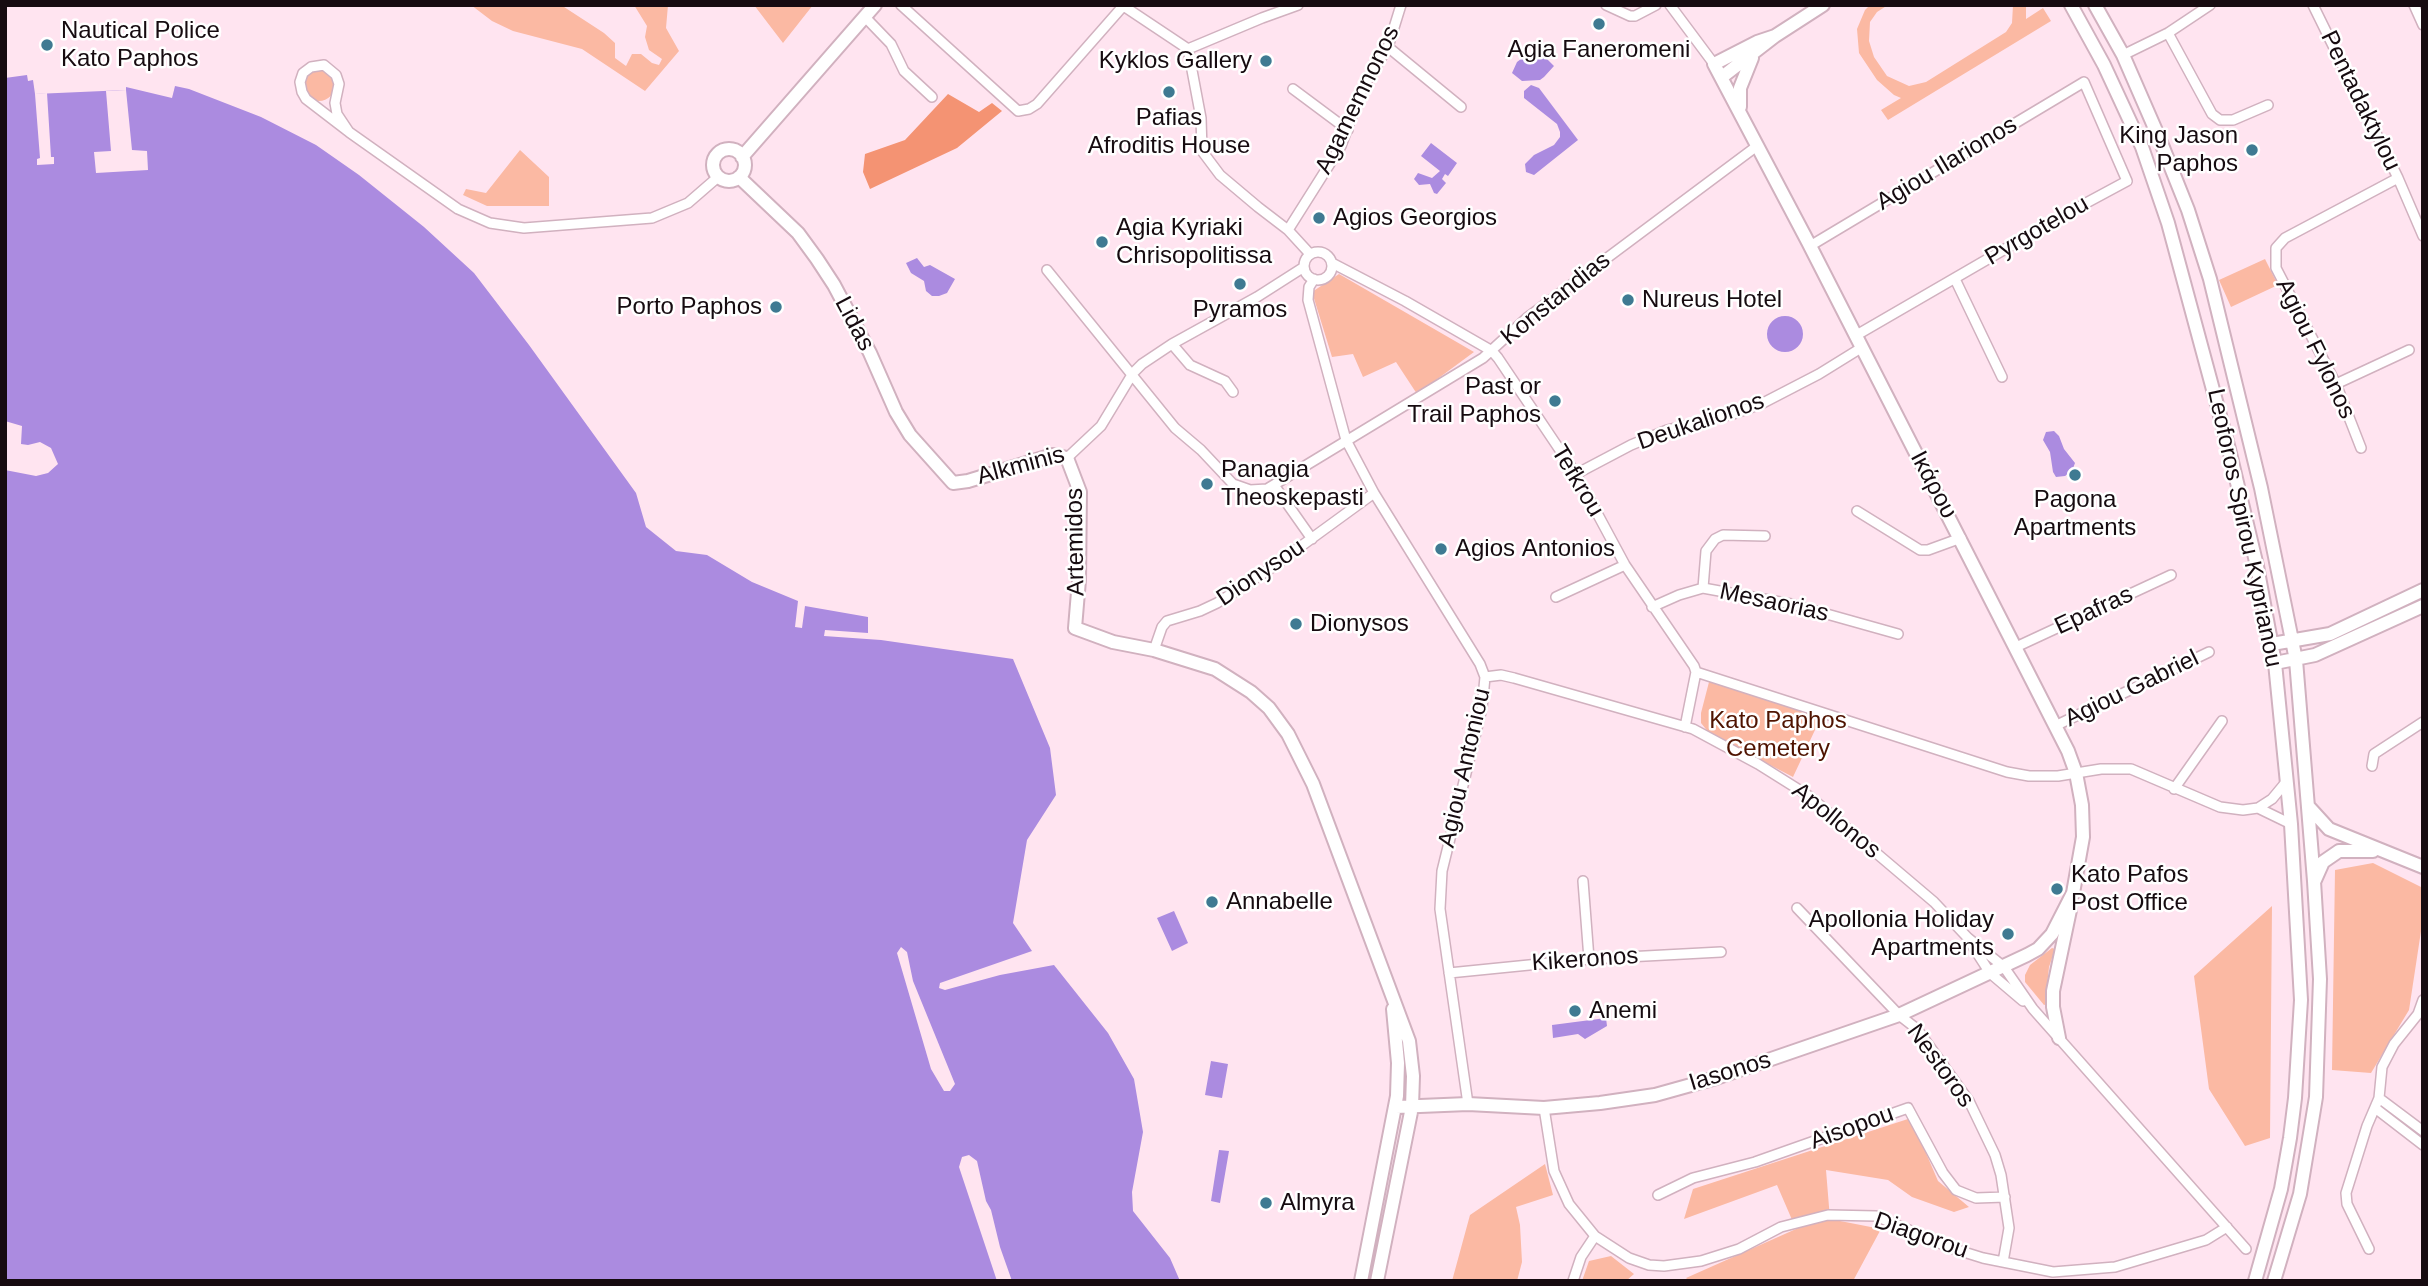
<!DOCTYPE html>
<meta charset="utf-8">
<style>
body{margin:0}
#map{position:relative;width:2428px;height:1286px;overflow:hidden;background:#ffe4f0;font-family:Helvetica,sans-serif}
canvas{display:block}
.frame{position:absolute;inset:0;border:7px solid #160b10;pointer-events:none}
</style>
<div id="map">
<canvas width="2428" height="1286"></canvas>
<div class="frame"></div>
</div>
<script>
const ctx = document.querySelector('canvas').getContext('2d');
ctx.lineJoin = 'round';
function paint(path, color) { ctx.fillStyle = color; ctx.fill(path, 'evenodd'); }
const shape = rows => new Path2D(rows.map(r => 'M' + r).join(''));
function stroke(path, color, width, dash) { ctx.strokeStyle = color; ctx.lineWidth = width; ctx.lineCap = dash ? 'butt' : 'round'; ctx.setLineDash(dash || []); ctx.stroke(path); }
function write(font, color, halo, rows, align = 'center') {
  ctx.font = font + ' Helvetica,sans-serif'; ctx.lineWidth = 5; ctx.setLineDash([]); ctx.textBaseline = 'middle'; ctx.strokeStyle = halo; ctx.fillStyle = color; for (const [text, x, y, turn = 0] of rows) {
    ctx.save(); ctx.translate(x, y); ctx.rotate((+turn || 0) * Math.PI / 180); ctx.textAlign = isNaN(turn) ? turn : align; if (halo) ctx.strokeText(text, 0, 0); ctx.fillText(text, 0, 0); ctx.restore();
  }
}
const green = shape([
 [471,5,561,5,604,33,615,43,615,58,626,66,632,54,641,54,652,63,659,65,662,59,649,50,645,37,647,26,634,5,668,5,666,28,679,51,645,91,582,49,513,31,492,21],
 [754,5,813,5,783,43],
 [1870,5,1888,5,1877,12,1870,22,1869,41,1874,57,1887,76,1909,86,1926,82,2006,32,2012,23,2013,5,2026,5,2026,19,2043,8,2051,21,1888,120,1881,110,1901,98,1894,95,1877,80,1859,53,1857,29,1865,10],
 '303 85a16 16 0 1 1 32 0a16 16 0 1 1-32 0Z',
 [520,150,549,177,549,206,487,206,463,195,466,189,486,193],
 [2265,259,2278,285,2231,307,2219,280],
 [1339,274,1474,352,1417,394,1396,362,1363,377,1353,354,1332,357,1312,292],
 [1709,682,1822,715,1793,777,1709,733,1701,723,1701,713],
 [2373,863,2423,888,2423,918,2409,1010,2371,1073,2332,1070,2335,870],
 [2272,906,2270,1138,2245,1146,2209,1089,2194,976],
 [2052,948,2055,949,2049,967,2046,996,2047,1004,2044,1005,2025,982,2025,975,2030,965],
 [1911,1118,1938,1181,1969,1207,1954,1212,1912,1197,1888,1180,1826,1170,1830,1219,1881,1229,1853,1281,1689,1281,1686,1278,1796,1229,1777,1185,1684,1219,1693,1189],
 [1545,1164,1553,1195,1516,1207,1520,1225,1522,1262,1517,1281,1452,1281,1470,1215],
 [1611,1256,1634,1274,1626,1281,1582,1281,1589,1261]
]);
const forest = shape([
 [948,94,979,112,992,103,1002,111,957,148,870,189,863,172,865,154,905,140]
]);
const water = shape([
 [1538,55,1547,59,1554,66,1544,77,1540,80,1522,81,1512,73,1517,62,1521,59],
 [27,75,28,81,33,80,35,94,126,90,126,87,172,98,175,86,189,89,261,117,316,145,359,175,424,227,474,273,529,345,636,493,646,527,676,551,707,555,752,582,798,601,795,627,802,628,805,606,868,617,868,633,825,630,824,636,881,640,1013,659,1050,748,1056,795,1027,840,1013,923,1032,951,940,983,939,988,945,990,1000,975,1054,965,1108,1033,1134,1079,1143,1132,1132,1192,1133,1211,1170,1258,1180,1281,5,1281,5,470,36,476,48,473,58,464,51,448,40,442,28,445,21,444,22,426,5,421,5,78],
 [1531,85,1539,88,1578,140,1534,175,1526,172,1525,164,1534,155,1554,145,1560,137,1560,132,1557,124,1524,98,1524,91],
 [1431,143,1457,163,1448,176,1445,174,1442,179,1446,183,1437,194,1434,193,1430,184,1419,185,1414,179,1418,173,1432,178,1440,171,1421,156],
 [917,258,924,267,930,265,955,279,947,293,939,296,932,296,926,291,924,281,911,273,906,263],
 '1767 334a18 18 0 1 1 36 0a18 18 0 1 1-36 0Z',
 [2054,431,2059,436,2064,449,2075,463,2072,471,2065,476,2056,477,2053,472,2050,452,2043,440,2046,432],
 [1174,911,1188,943,1172,951,1157,918],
 [1606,1018,1607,1026,1585,1039,1578,1034,1553,1038,1552,1025],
 [1211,1061,1228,1064,1222,1098,1205,1095],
 [1219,1150,1229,1151,1220,1203,1211,1201]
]);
const pier = shape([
 [126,90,132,150,147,151,148,170,96,173,94,152,111,151,106,91],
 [47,93,51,157,54,157,54,164,37,165,37,159,40,158,35,94],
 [901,947,907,952,913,981,955,1084,950,1091,944,1091,931,1069,897,953],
 [969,1155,977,1161,986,1201,991,1210,1000,1247,1012,1281,997,1281,959,1167,962,1157]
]);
const street = shape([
 [901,5,1018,111,1029,109,1037,104,1124,5],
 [1122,5,1188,49,1201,118,1202,151,1220,175,1258,207,1288,230,1310,254],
 [1606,5,1630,16,1635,16,1656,5],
 [1670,5,1714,64],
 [2313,5,2398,178,2423,236],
 [2414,5,2423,25],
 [865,17,891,44,904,71,932,97],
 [2168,33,2212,114,2220,120,2233,120,2268,105],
 [1388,47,1461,107],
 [1188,49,1262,18,1298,5],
 [2123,55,2168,33,2210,5],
 [1293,89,1348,130],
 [349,132,337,114,335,103,339,84,336,75,324,65,311,67,303,73,300,82,302,92,306,99,349,132,458,209,490,223,524,228,652,218,688,203,718,177],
 [1288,230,1341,146,1362,89,1388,47,1401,5],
 [1810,246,2084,82,2127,181,2062,216,1855,336],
 '1304 266a14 14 0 1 1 28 0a14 14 0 1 1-28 0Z',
 [1332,263,1405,301,1492,351,1498,358,1576,474,1625,565,1694,666,1696,672,1685,727],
 [1047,270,1175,428,1201,450,1233,484,1250,490,1267,489,1483,358,1528,317,1757,146],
 [1314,279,1309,287,1308,300,1346,440,1374,493,1480,664,1485,677,1482,708,1442,871,1440,909,1468,1104],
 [1955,279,2002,377],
 [1172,344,1190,365,1225,381,1233,392],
 [2336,384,2409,350],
 [2361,448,2336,384,2276,268,2276,248,2285,238,2398,178],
 [1067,458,1101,426,1133,373,1142,364,1172,344,1257,297,1304,267],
 [1576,474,1631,445,1667,430,1733,414,1763,403,1819,374,1861,348],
 [1274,485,1312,539],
 [1857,511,1920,550,1928,550,1961,538],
 [1703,588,1706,551,1715,539,1723,535,1765,536],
 [1556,597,1625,565],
 [1652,607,1679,595,1703,588,1791,604,1898,634],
 [2016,647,2171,575],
 [1154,650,1162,627,1167,621,1200,611,1217,603,1267,571,1374,493],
 [1696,672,2007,772,2029,776,2058,776,2101,769,2131,769,2220,807,2243,810,2258,808,2272,799,2287,781],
 [1485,677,1501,675,1514,678,1693,729,1758,764,1809,796,1934,902,1968,938,2004,967,2033,1009,2246,1249],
 [2055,726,2209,652],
 [2372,766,2374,754,2423,722],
 [2174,789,2222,721],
 [2258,808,2291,824],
 [1583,881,1589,959],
 [1797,908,1899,1015,1917,1029,1969,1101,1995,1155,2001,1175,2009,1228,2003,1262],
 [1972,945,1990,973,2023,1001],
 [1449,973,1589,959,1721,952],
 [2379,1098,2423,1131],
 [1544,1108,1554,1171,1569,1204,1595,1236,1629,1258,1649,1265,1664,1266,1701,1261,1739,1249,1781,1227,1828,1215,1876,1216,1951,1248,1983,1258,2053,1272,2115,1267,2206,1240,2227,1227],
 [2375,1108,2423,1145],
 [1658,1195,1693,1178,1755,1162,1908,1108,1943,1173,1956,1190,1976,1198,2005,1197],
 [2369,1249,2347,1204,2346,1193,2367,1126,2379,1098,2382,1067,2394,1044,2418,1014,2423,1000],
 [1573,1281,1581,1257,1595,1236]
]);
const secondary = shape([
 [2071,5,2104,65,2142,147,2168,223,2229,449,2257,566,2275,663,2291,824,2301,1000,2295,1098,2290,1138,2281,1189,2255,1281],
 [2095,5,2123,55,2160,140,2188,210,2210,279,2261,488,2296,660,2314,881,2320,979,2316,1097,2300,1194,2274,1281],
 [1722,77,1775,36,1823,5],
 [1740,107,1740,88,1752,58],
 '713 165a16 16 0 1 1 32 0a16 16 0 1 1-32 0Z',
 [742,157,875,5],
 [739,177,798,233,817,259,834,285,870,353,896,412,910,435,953,483,968,481,1053,455,1067,458,1080,492,1079,580,1075,628,1113,642,1154,650,1215,669,1251,692,1269,708,1288,734,1313,784,1409,1041,1413,1076,1412,1107,1377,1281],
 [2272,644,2330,634,2423,590],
 [2275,663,2315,655,2423,606],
 [2308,806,2329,829,2423,867],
 [2315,880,2323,862,2339,851,2373,851],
 [2059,1038,2053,1007,2053,991,2070,910],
 [1396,1107,1468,1104,1544,1108,1600,1103,1655,1095,1716,1078,1899,1015,2027,955,2038,949,2052,934,2073,893,2083,837,2082,805,2076,773,2068,751,1808,242,1714,64,1757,42,1775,36],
 [1361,1281,1397,1096,1398,1063,1393,1009]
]);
const markers = [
 [1599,24,7,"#3f7a92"],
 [47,45,7,"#3f7a92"],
 [1266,61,7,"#3f7a92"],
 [1169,92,7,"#3f7a92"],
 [2252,150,7,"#3f7a92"],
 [1319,218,7,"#3f7a92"],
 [1102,242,7,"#3f7a92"],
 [1240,284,7,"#3f7a92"],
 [1628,300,7,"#3f7a92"],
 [776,307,7,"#3f7a92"],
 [1555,401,7,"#3f7a92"],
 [2075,475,7,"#3f7a92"],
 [1207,484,7,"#3f7a92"],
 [1441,549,7,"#3f7a92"],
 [1296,624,7,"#3f7a92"],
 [2057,889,7,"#3f7a92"],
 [1212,902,7,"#3f7a92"],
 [2008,934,7,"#3f7a92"],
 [1575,1011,7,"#3f7a92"],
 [1266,1203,7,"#3f7a92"]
];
const poiNames = [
 ["Nautical Police",61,31],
 ["Kato Paphos",61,59],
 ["Agia Faneromeni",1599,50,"center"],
 ["Kyklos Gallery",1252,61,"right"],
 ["Pafias",1169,118,"center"],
 ["Afroditis House",1169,146,"center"],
 ["King Jason",2238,136,"right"],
 ["Paphos",2238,164,"right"],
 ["Agios Georgios",1333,218],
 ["Agia Kyriaki",1116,228],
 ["Chrisopolitissa",1116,256],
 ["Nureus Hotel",1642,300],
 ["Porto Paphos",762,307,"right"],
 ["Pyramos",1240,310,"center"],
 ["Past or",1541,387,"right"],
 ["Trail Paphos",1541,415,"right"],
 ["Panagia",1221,470],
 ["Theoskepasti",1221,498],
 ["Pagona",2075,500,"center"],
 ["Apartments",2075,528,"center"],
 ["Agios Antonios",1455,549],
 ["Dionysos",1310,624],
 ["Kato Pafos",2071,875],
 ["Post Office",2071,903],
 ["Annabelle",1226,902],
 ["Apollonia Holiday",1994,920,"right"],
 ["Apartments",1994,948,"right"],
 ["Anemi",1589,1011],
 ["Almyra",1280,1203]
];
const streetNames = [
 ["Agamemnonos",1358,100,-64],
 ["Pentadaktylou",2360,101,64],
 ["Agiou Ilarionos",1947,164,-31],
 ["Pyrgotelou",2037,231,-30],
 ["Konstandias",1556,299,-39],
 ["Lidas",854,324,62],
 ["Agiou Fylonos",2315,349,64],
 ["Deukalionos",1701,422,-19],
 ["Alkminis",1021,466,-15],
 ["Tefkrou",1577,481,59],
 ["Ικάρου",1933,485,62],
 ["Leoforos Spirou Kyprianou",2244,528,78],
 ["Artemidos",1076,542,-91],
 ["Dionysou",1261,573,-34],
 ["Mesaorias",1774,603,12],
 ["Epafras",2094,611,-25],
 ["Agiou Gabriel",2132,689,-26],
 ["Agiou Antoniou",1465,768,-77],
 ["Apollonos",1836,821,39],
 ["Kikeronos",1585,960,-4],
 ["Nestoros",1940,1066,54],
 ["Iasonos",1730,1072,-17],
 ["Aisopou",1852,1128,-20],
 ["Diagorou",1921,1236,19]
];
const parkNames = [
 ["Kato Paphos",1778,721],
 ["Cemetery",1778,749]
];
paint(green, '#fbb9a3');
paint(forest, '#f49373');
paint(water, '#ab8be0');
paint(pier, '#ffe4f0');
stroke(street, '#d1b1bf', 12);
stroke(secondary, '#d1b1bf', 16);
stroke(street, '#fff', 9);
stroke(secondary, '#fff', 12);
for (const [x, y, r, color] of markers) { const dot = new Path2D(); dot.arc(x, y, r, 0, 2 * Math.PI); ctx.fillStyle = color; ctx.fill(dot); stroke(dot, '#fff', 2.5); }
write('24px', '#160b10', '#fff', poiNames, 'left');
write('24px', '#160b10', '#fff', streetNames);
write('24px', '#4f1300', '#fff', parkNames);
</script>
